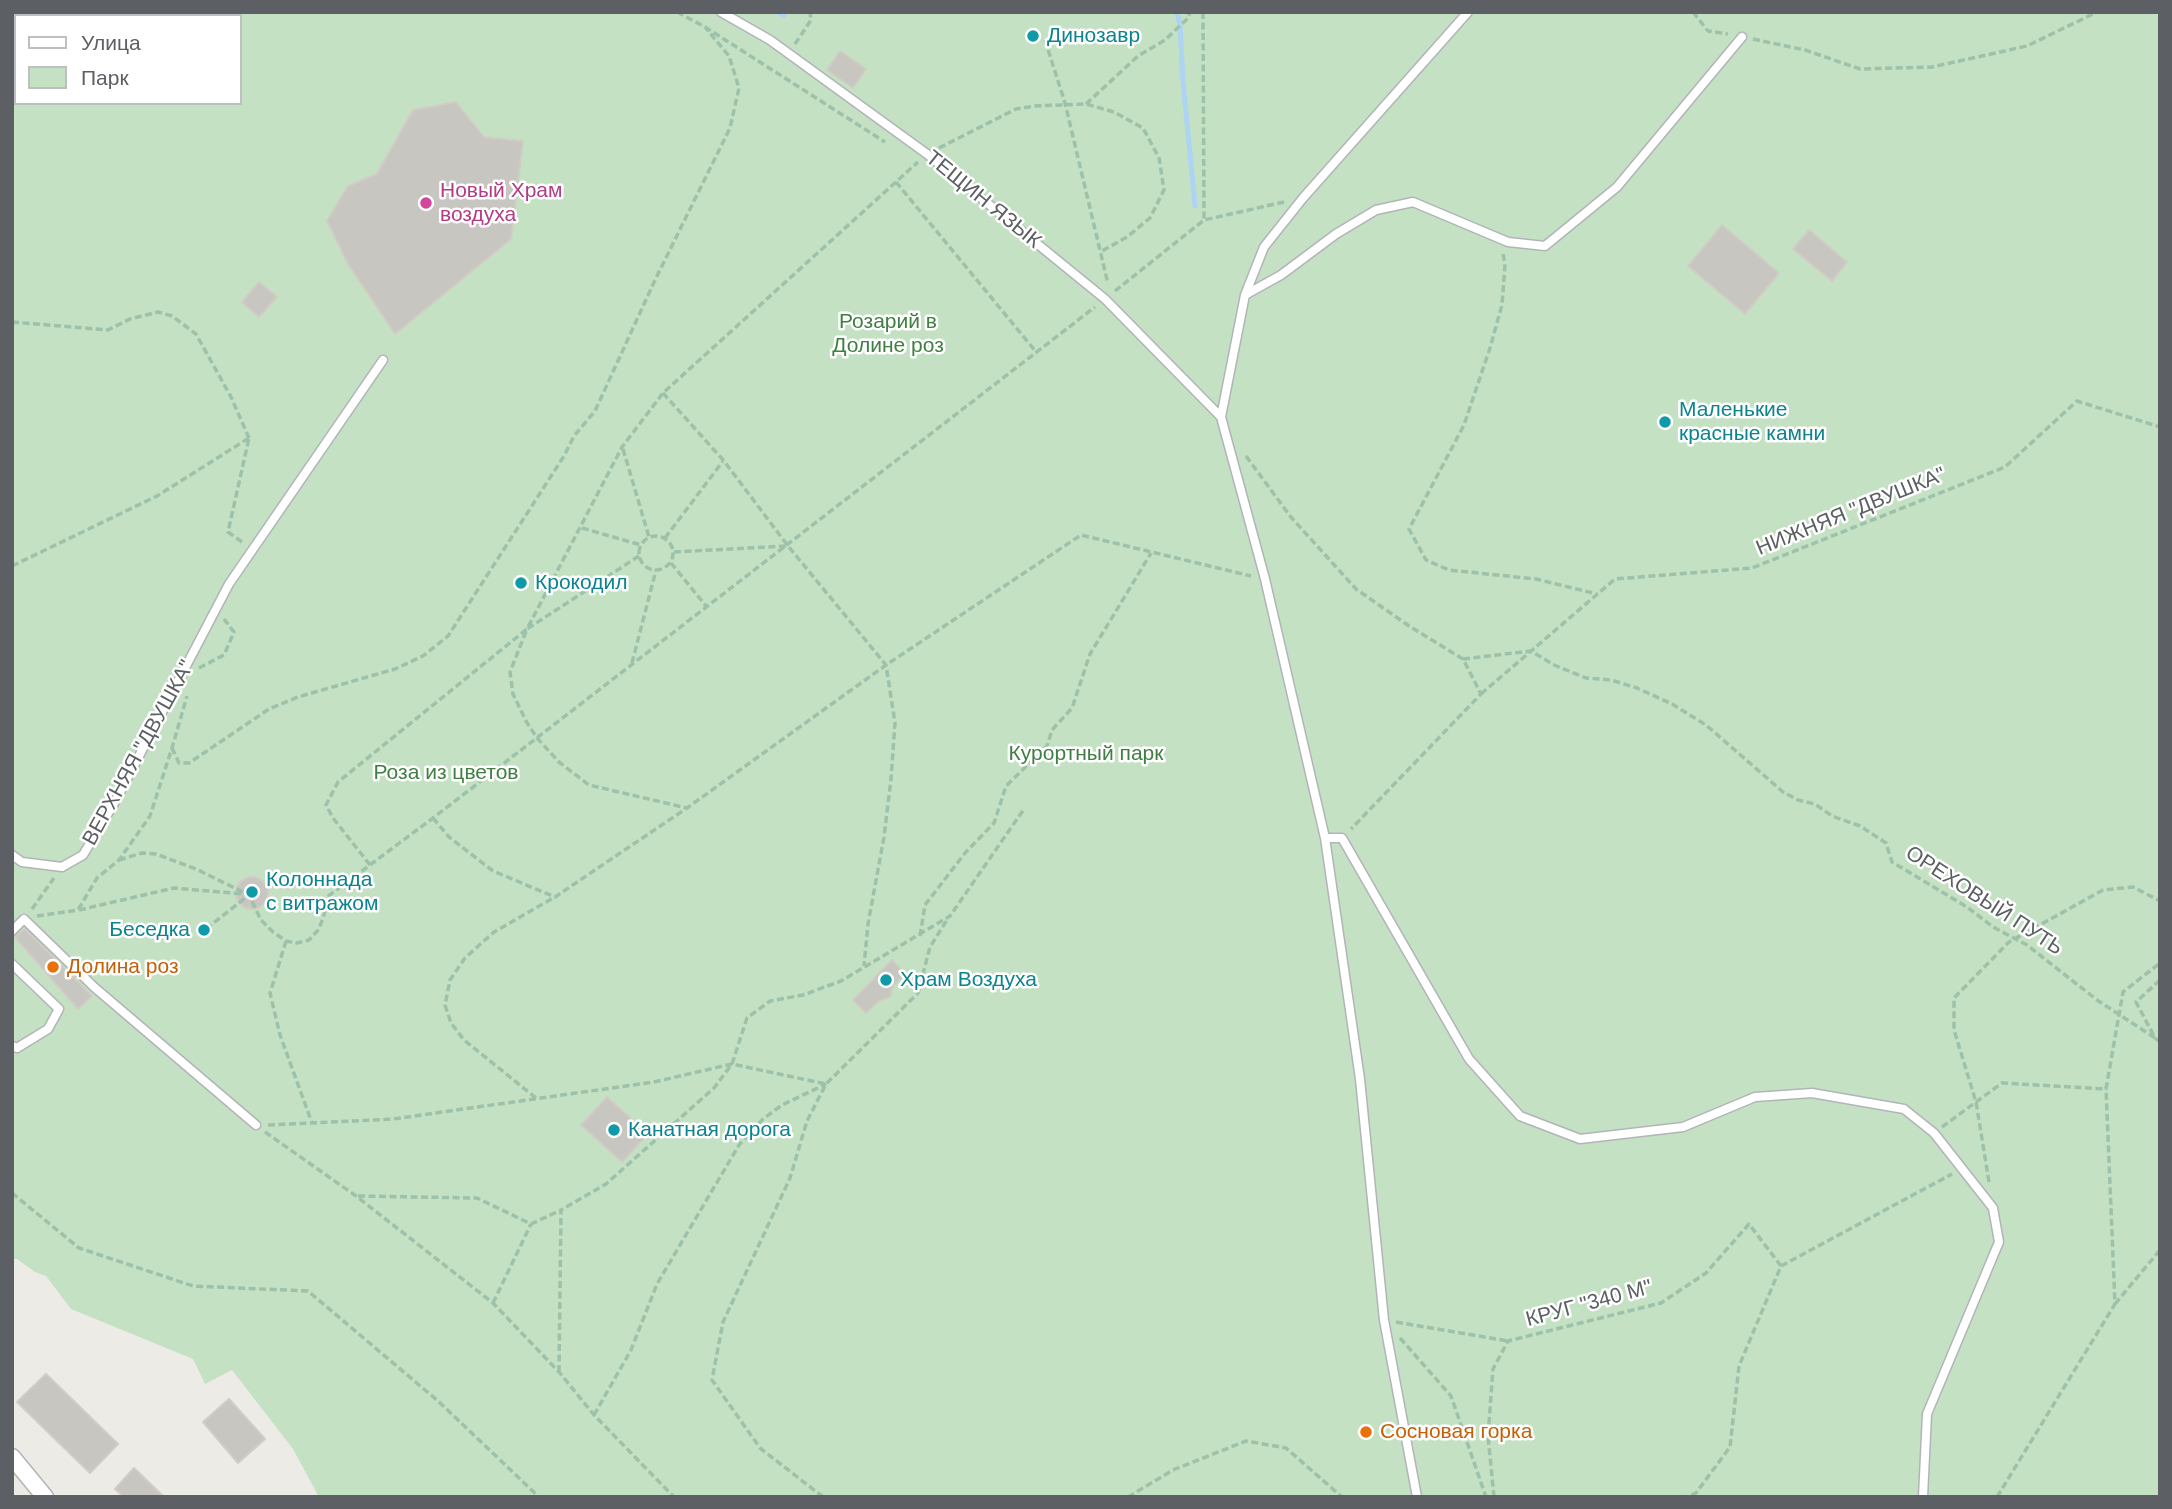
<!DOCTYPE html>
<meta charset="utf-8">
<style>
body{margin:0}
#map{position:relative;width:2172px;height:1509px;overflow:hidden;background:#edebe5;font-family:Arial,sans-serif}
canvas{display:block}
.frame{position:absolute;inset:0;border:14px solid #5c5f63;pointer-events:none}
.legend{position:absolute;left:14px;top:14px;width:228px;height:91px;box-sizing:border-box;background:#fff;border:2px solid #bebfc1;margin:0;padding:9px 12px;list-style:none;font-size:21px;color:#5c5f63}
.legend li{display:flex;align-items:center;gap:14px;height:35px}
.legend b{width:35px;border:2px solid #bebfc1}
</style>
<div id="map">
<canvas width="2172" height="1509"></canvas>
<div class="frame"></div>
<ul class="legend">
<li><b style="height:9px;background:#fff"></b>Улица</li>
<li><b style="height:19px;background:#c4e1c4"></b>Парк</li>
</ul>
</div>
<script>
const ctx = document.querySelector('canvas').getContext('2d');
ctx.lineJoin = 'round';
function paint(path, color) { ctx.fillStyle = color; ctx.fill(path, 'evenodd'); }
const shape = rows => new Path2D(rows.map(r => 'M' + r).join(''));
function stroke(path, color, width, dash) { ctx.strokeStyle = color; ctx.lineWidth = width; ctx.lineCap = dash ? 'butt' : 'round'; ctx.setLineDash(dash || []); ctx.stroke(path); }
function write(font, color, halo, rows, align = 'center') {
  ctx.font = font + ' Arial,sans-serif'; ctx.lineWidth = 5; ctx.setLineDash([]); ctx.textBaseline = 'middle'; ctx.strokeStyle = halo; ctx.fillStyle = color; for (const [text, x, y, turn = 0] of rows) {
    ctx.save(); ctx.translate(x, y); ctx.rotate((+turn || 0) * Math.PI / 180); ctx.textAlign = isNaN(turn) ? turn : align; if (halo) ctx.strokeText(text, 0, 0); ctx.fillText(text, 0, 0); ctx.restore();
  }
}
const green = shape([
 [12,12,2160,12,2160,1497,319,1497,293,1449,232,1370,205,1384,193,1359,71,1309,46,1276,35,1272,17,1259,12,1259],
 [16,16,240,16,240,103,16,103]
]);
const stream = shape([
 [778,12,784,15],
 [1177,12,1180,26,1183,81,1195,206]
]);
const building = shape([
 [840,51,866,69,853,88,827,70,840,51],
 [456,102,484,137,523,141,511,239,395,334,348,264,327,221,348,186,377,174,413,110,456,102],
 [1722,225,1779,273,1745,314,1688,266,1722,225],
 [1809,230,1847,262,1832,281,1793,249,1809,230],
 [259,282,277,297,259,317,242,302,259,282],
 '236 893a16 16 0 1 1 32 0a16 16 0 1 1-32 0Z',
 [25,929,92,996,78,1009,15,937,25,929],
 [892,960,905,974,893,986,890,997,879,1001,866,1013,853,1000,892,960],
 [607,1097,648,1134,622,1162,581,1125,607,1097],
 [46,1374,118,1444,90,1473,17,1402,46,1374],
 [229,1399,265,1439,238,1463,203,1422,229,1399],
 [134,1468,164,1497,124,1497,115,1489,134,1468]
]);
const path = shape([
 [677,12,705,27,885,142],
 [1203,12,1204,220],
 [1693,12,1708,31,1728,34],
 [1753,39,1805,50,1860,69,1932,67,2027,46,2097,12],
 [1045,40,1065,103,1108,284],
 [795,44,811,20,810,12],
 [1086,104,1138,56,1165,40,1188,18,1190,12],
 [939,148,1016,109,1035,106,1086,104,1114,112,1143,128,1159,158,1164,190,1150,218,1127,237,1102,251],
 [896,182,1037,353],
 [1503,254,1505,264,1502,305,1490,348,1464,425,1409,529,1426,560,1449,570,1536,579,1597,594],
 [1115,291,1204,220,1284,202],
 [12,322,108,330,130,319,158,312,172,316,196,334,231,397,249,438],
 [663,393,724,461,788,546,886,665,895,723,891,779,884,837,868,924,864,966],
 [623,449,649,537],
 [1246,456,1290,516,1356,589,1409,626,1463,659,1481,694,1351,829],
 [582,528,641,545],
 '639 553a17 17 0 1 1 34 0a17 17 0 1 1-34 0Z',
 [665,538,723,461],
 [242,542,228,532,249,438],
 [674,552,786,546],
 [639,556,527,629,510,672,513,694,526,721,537,738,559,762,589,785,687,808],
 [671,563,706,606],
 [12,566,157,496,249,438],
 [1463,659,1531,651,1554,665,1586,678,1611,680,1637,688,1672,704,1706,725,1783,792,1798,800,1815,804,1832,816,1860,826,1886,843,1892,862,1967,907,1993,927,2027,945,2097,1000,2155,1038],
 [632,663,656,570],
 [199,668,224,655,234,632,224,619],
 [1481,694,1615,579,1752,568,2005,467,2077,401,2160,427],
 [172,748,179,763,189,763,269,709,298,697,395,669,423,656,448,636,564,456,574,436,595,411,655,280,730,128,739,88,729,56,705,27],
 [433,818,449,837,493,871,555,897,687,808,886,665,1081,535,1251,576],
 [119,860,142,853,156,854,196,869,249,895,261,920,273,932,286,941,297,943,309,940,319,929,324,915,327,897,433,818,1095,307],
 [370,865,333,818,326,805,338,782,527,629,622,447,663,393,918,162],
 [32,909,54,878],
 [79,910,174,888,244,894],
 [37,916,78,910,97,878,119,860,150,816,172,748,187,696],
 [206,929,249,895],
 [920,936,925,905,965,853,994,823,1006,786,1047,746,1052,730,1072,708,1090,654,1151,553],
 [286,941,270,993,280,1035,312,1123],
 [2160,980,2136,1002,2155,1038,2160,1042],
 [536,1098,464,1040,451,1023,445,1005,450,980,465,958,494,932,555,897],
 [268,1125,393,1119,654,1082,732,1064,826,1084],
 [1942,1127,2002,1083,2106,1089,2123,992,2160,963],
 [265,1132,356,1196,493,1303,559,1372,594,1415,674,1497],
 [1989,1182,1976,1102,1954,1030,1954,998,2009,942,2103,890,2133,887,2160,901],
 [12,1193,79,1248,193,1286,308,1291,438,1401,539,1497],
 [358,1196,477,1198,531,1224,561,1210],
 [1781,1266,1952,1174],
 [493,1303,531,1224],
 [2115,1304,2160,1250],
 [1396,1322,1508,1341],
 [1400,1338,1451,1396,1486,1497],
 [559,1372,561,1210,606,1184,714,1088,732,1064,747,1018,770,1001,803,995,841,981,950,916,1024,809],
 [594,1415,631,1350,657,1284,739,1145,763,1119,782,1105,826,1084],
 [823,1497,760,1448,712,1380,723,1322,790,1178,807,1121,826,1084,918,993,930,947,947,920],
 [1128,1497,1173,1470,1246,1441,1286,1448,1342,1497],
 [1494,1497,1488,1436,1493,1369,1508,1341,1661,1303,1706,1273,1749,1224,1781,1266,1739,1366,1730,1447,1696,1493,1686,1497],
 [1997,1497,2115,1304,2106,1089]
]);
const service = shape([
 [721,12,770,40,927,154,1105,299,1221,417],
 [1245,295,1281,275,1336,234,1376,210,1413,202,1508,242,1545,246,1617,187,1742,37],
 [1325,838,1342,838,1469,1059,1520,1116,1580,1139,1683,1127,1755,1097,1812,1093,1904,1109,1934,1133,1993,1208,1999,1242,1927,1414,1923,1497],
 [12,855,22,862,62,867,83,855,116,800,229,584,383,360],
 [12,931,24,919,94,987,256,1125],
 [12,964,59,1009,48,1029,17,1048,12,1046],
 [1417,1497,1384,1320,1360,1079,1325,838,1265,579,1221,417,1245,295,1264,247,1303,198,1468,12]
]);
const minor = shape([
 [12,1457,45,1497]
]);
const markers = [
 [1033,36,7,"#0f9aa8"],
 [426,203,7,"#d1479c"],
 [1665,422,7,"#0f9aa8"],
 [521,583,7,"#0f9aa8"],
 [252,892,7,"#0f9aa8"],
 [204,930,7,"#0f9aa8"],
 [53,967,7,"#e8710a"],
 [886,980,7,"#0f9aa8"],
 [614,1130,7,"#0f9aa8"],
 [1366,1432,7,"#e8710a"]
];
const cultureNames = [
 ["Динозавр",1047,36],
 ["Маленькие",1679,410],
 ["красные камни",1679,434],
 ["Крокодил",535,583],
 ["Колоннада",266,880],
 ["с витражом",266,904],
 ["Беседка",190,930,"right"],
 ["Храм Воздуха",900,980],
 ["Канатная дорога",628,1130]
];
const hotelNames = [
 ["Новый Храм",440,191],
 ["воздуха",440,215]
];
const streetNames = [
 ["ТЕЩИН ЯЗЫК",983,200,39],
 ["НИЖНЯЯ \"ДВУШКА\"",1851,512,-22],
 ["ВЕРХНЯЯ \"ДВУШКА\"",139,753,-61],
 ["ОРЕХОВЫЙ ПУТЬ",1984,901,33],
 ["КРУГ \"340 М\"",1589,1304,-15]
];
const parkNames = [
 ["Розарий в",888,322],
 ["Долине роз",888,346],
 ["Курортный парк",1086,754],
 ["Роза из цветов",446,773]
];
const foodNames = [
 ["Долина роз",67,967],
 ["Сосновая горка",1380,1432]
];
paint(green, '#c4e1c4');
stroke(stream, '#aed4f4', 5);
paint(building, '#c8c6c1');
stroke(building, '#d1cdc4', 2);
stroke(service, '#b2b4b8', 11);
stroke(minor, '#b2b4b8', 19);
stroke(path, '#9ec1a9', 3.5, [7, 3.5]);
stroke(service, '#fff', 8);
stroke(minor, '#fff', 16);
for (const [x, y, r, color] of markers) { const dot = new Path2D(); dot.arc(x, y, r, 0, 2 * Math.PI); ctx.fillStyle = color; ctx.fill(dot); stroke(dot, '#fff', 2.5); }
write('21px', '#0d838f', '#fff', cultureNames, 'left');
write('21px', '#b23c85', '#fff', hotelNames, 'left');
write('21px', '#5c5f63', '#fff', streetNames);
write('21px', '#407f43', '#fff', parkNames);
write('21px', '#c56008', '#fff', foodNames, 'left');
</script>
